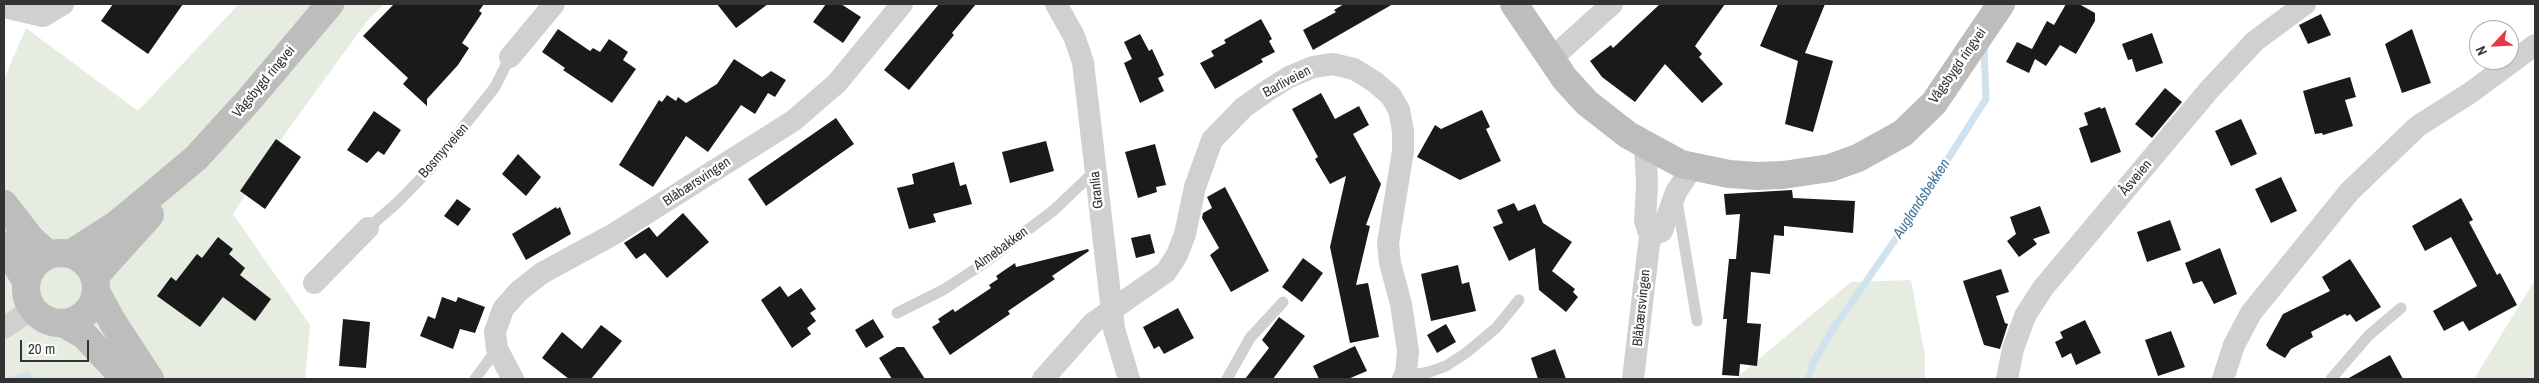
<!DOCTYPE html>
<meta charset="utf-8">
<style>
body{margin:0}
#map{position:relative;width:2539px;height:383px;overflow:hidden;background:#fff;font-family:"Archivo Narrow",sans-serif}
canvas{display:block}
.frame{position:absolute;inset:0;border:5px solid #333;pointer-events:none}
.north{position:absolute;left:2469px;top:20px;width:50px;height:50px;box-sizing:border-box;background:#fff;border:1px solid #adadad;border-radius:50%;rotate:245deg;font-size:14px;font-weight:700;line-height:20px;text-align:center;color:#333}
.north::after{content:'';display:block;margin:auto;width:18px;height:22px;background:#e63946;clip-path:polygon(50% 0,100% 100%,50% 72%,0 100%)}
.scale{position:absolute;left:20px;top:340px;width:69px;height:22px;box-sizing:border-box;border:2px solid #333;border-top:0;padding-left:6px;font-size:15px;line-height:18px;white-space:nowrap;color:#333;-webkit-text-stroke:4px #fff;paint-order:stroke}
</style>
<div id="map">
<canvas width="2539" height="383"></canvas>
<div class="frame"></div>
<div class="north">N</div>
<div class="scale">20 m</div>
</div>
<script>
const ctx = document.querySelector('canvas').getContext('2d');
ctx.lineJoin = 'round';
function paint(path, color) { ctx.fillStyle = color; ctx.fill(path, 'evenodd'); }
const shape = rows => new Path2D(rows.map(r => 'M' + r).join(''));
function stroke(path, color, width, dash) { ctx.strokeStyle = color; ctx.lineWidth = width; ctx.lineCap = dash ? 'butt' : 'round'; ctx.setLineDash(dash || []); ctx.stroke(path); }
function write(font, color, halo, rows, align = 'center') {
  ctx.font = font + ' "Archivo Narrow",sans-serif'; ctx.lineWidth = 5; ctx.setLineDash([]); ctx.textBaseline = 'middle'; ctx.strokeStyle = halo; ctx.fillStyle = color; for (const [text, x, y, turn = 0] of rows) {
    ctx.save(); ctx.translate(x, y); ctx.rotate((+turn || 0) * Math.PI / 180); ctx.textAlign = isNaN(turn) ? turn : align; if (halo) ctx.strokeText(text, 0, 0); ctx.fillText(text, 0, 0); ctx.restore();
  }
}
const green = shape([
 [239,4,384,4,367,21,287,131,233,214,310,325,305,379,36,379,28,371,4,378,4,79,26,28,138,111],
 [1911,280,1925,356,1925,379,1735,379,1851,282],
 [2535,280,2535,379,2474,379]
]);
const water = shape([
 [28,371,36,379,4,379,4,378]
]);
const stream = shape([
 [1808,379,1814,361,1833,329,1913,214,1986,99,1984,45]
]);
const building = shape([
 [113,4,183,4,148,54,101,21],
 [394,4,484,4,479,11,482,13,462,43,469,48,458,65,427,99,427,106,403,84,408,78,363,36],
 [717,4,768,4,736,28],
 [826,4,841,4,861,17,843,43,813,22],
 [939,4,976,4,952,33,954,35,909,90,884,70],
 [1344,4,1393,4,1313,50,1303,30,1336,12,1334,10],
 [1660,4,1725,4,1695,46,1702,54,1699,57,1723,84,1702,103,1665,64,1635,102,1602,77,1590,61,1611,45,1613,48],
 [1778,4,1825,4,1805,53,1833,61,1813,132,1785,124,1798,61,1760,46],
 [2066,4,2079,4,2095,13,2095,21,2076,54,2060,45,2046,66,2035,59,2029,73,2006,62,2017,42,2032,49,2047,21,2054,25],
 [2321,14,2331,35,2308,44,2299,25],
 [1261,19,1272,39,1269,41,1275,52,1261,59,1263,62,1215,89,1200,63,1214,56,1211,51,1226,43,1224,40],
 [558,29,590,51,593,48,600,52,609,39,628,52,623,60,636,69,612,103,563,70,565,68,542,52],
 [2412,29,2431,83,2402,93,2385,44],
 [2152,33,2163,63,2136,72,2132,59,2128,60,2122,44],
 [1140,34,1149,51,1152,49,1164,75,1158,78,1164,91,1140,103,1124,63,1132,59,1124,42],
 [734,59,762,77,771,71,786,80,775,97,768,93,755,114,741,105,708,152,686,136,653,187,619,165,659,100,662,102,667,95,676,101,678,97,686,103,717,84],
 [2350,77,2356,97,2345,100,2353,126,2323,135,2322,133,2315,134,2303,91],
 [2165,88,2182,102,2152,138,2135,124],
 [1321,93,1335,119,1359,106,1369,125,1353,134,1381,184,1366,225,1370,226,1356,285,1368,283,1379,337,1350,343,1330,247,1346,176,1330,184,1315,159,1318,157,1292,109],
 [2100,107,2101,109,2105,107,2121,152,2091,163,2079,128,2088,125,2084,113],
 [1482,110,1490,127,1486,129,1501,161,1460,180,1417,157,1435,125,1441,129],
 [374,111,401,130,384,155,378,151,367,163,347,150],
 [836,118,854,144,766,206,748,179],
 [2241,119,2257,154,2231,166,2215,131],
 [276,139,301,157,265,209,240,191],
 [1046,141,1054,171,1010,183,1002,152],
 [1155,144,1166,185,1156,187,1157,192,1138,198,1125,152],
 [518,154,541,177,526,196,502,174],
 [954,162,960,186,966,184,972,204,933,214,936,222,909,229,897,188,914,184,912,174],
 [2281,177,2297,211,2271,223,2255,189],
 [1225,187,1269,271,1231,292,1210,255,1219,248,1202,218,1203,213,1212,208,1207,197],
 [1792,190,1793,198,1855,201,1853,233,1784,226,1784,236,1774,235,1770,274,1751,272,1747,323,1761,324,1757,366,1740,364,1739,376,1722,375,1727,319,1723,319,1729,259,1736,259,1740,214,1726,215,1724,194],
 [2461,198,2473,220,2469,222,2497,275,2500,273,2517,305,2469,331,2463,321,2444,331,2433,311,2477,286,2451,237,2425,251,2412,226],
 [457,199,471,209,458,226,444,216],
 [1514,203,1518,211,1535,204,1543,223,1572,242,1552,271,1575,289,1573,292,1578,297,1566,312,1539,290,1535,248,1509,261,1493,227,1503,223,1497,210],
 [2040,206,2050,233,2033,239,2037,244,2019,257,2007,241,2016,234,2010,217],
 [556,207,557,209,560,207,571,234,526,260,512,234],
 [683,213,709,242,667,278,645,253,636,259,624,243,649,227,657,237],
 [2170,220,2181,250,2147,262,2137,232],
 [1150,234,1155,253,1136,258,1131,238],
 [218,237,233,249,229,254,245,268,240,275,271,299,255,321,223,297,200,327,157,296,171,277,176,281,197,254,202,258],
 [2220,248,2237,294,2214,304,2202,281,2193,284,2185,263],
 [1088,249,1089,251,1052,276,1055,279,1008,311,1010,314,950,355,932,327,940,322,938,319,953,309,955,312,991,288,989,285,998,279,996,276,1015,263,1016,267],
 [1303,258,1323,273,1302,302,1282,287],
 [2350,259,2381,307,2356,322,2350,314,2347,316,2345,314,2311,332,2313,337,2291,349,2285,358,2269,349,2266,345,2283,314,2330,291,2322,277],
 [1458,265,1462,284,1469,282,1476,311,1431,321,1421,274],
 [2001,269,2009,292,1996,296,2005,323,2008,324,2000,349,1984,345,1963,281],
 [780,286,788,297,801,288,816,309,810,313,816,321,807,328,811,334,792,348,761,300],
 [442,297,456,302,458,297,485,307,475,333,460,329,453,349,420,336,428,316,435,319],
 [1178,308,1194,338,1164,354,1159,346,1154,349,1143,327],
 [1279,317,1305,336,1273,379,1245,379,1269,348,1262,340],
 [343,319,370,322,366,368,339,366],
 [873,319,884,337,866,348,855,330],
 [2085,320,2101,353,2076,365,2071,353,2062,358,2055,342,2063,338,2060,332],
 [1446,324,1456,342,1437,353,1427,335],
 [601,325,622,341,591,379,569,379,542,358,562,332,582,349],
 [2171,331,2185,367,2158,376,2145,340],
 [1355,346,1367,371,1348,379,1319,379,1313,366],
 [897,347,904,347,925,379,892,379,879,358],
 [1555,349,1566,379,1538,379,1531,358],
 [2390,355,2403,379,2347,379]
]);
const lane = shape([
 [1677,201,1697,321],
 [368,228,397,203,429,170,495,87,510,57],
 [897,313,943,290,983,264,1054,210,1095,171],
 [1406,373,1414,375,1429,372,1446,366,1466,353,1496,328,1519,300],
 [475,379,497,349],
 [1227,379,1250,338,1283,302],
 [2331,379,2369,335,2401,308]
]);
const street = shape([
 [1056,4,1074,36,1083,62,1114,329,1129,379],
 [4,7,43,16,63,4],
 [510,57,554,4],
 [1550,60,1612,4],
 [1650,236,1662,231,1676,192,1692,168],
 [314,283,368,228],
 [4,328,32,309],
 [513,379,497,349,495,332,503,309,519,291,542,273,612,235,793,121,837,83,902,4],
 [1043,379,1093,323,1166,272,1177,255,1185,234,1195,187,1212,140,1244,107,1267,91,1289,77,1313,67,1333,64,1354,69,1375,82,1391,96,1399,110,1403,131,1403,151,1388,243,1390,263,1401,304,1408,351,1406,373,1403,379],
 [1633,379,1650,236,1645,221,1647,184,1645,145],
 [2007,379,2013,349,2025,316,2043,288,2209,90,2255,41,2305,4],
 [2223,379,2234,345,2251,313,2349,192,2418,126,2470,93,2535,45]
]);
const secondary = shape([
 [1514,4,1565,79,1587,103,1628,135,1681,164,1729,174,1757,176,1783,175,1830,168,1858,158,1903,133,1934,103,2001,4],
 [4,204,31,239,49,255],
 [4,245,26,281],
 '26 288a35 35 0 1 1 70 0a35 35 0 1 1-70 0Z',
 [70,254,117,224,196,158,248,101,330,4],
 [94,277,150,215],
 [96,291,112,321,150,379],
 [63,323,84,335,125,379]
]);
const streetNames = [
 ["Vågsbygd ringvei",1958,66,-55],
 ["Vågsbygd ringvei",264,82,-50],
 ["Barliveien",1287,82,-28],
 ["Bosmyrveien",444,151,-49],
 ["Åsveien",2136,178,-50],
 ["Blåbærsvingen",697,182,-33],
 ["Granlia",1097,190,-96],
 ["Almebakken",1001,249,-36],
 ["Blåbærsvingen",1642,308,-84]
];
const waterNames = [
 ["Auglandsbekken",1922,199,-57]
];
paint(green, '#e6ecdf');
paint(water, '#cfe2ee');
stroke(stream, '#cfe2ee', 7);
paint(building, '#1a1a1a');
stroke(lane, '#d0d0d0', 11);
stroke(street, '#d0d0d0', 22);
stroke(secondary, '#bdbdbd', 28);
write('14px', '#333', '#fff', streetNames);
write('italic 15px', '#3f7597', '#fff', waterNames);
</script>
